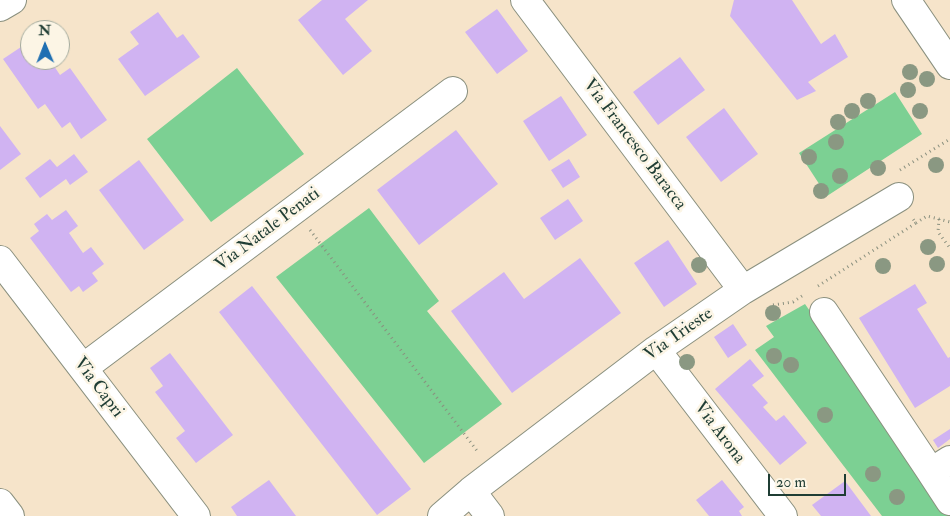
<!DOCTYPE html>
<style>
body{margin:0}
#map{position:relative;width:950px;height:516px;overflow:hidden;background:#f6e4ca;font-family:"IM FELL Double Pica",serif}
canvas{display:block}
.north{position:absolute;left:20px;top:20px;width:50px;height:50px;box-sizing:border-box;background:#fcf5e5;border:1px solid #a4ab9e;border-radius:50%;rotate:359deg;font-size:14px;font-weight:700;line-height:20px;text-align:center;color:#1f3d34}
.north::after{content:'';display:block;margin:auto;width:18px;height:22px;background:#1f6fb2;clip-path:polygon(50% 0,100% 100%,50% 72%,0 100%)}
.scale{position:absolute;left:768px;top:474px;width:78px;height:22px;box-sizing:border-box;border:2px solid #1f3d34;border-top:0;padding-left:6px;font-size:15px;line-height:18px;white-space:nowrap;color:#1f3d34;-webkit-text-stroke:4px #fcf5e5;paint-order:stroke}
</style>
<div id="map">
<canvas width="950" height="516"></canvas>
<div class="north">N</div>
<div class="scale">20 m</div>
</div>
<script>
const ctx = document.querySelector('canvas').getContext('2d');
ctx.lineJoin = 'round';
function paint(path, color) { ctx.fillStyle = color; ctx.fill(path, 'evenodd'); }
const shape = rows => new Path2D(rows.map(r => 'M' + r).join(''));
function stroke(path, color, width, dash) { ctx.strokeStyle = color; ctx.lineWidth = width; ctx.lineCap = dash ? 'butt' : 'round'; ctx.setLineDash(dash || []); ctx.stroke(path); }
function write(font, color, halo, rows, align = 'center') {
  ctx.font = font + ' "IM FELL Double Pica",serif'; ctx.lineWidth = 5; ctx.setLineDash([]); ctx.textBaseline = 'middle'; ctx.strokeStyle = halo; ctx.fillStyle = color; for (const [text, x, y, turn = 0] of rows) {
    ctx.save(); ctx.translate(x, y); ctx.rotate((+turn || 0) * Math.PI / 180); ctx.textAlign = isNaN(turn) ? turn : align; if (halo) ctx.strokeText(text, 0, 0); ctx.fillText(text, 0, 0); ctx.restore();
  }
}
const green = shape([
 [237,68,304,154,211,222,147,139],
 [895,92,922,134,827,196,799,153],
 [369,208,439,301,427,311,502,404,424,463,276,277],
 [805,304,950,513,950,516,882,516,755,350,774,337,766,326]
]);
const building = shape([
 [322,0,368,0,345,19,372,51,343,75,298,20],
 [734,0,792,0,821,44,835,34,848,57,808,82,816,91,797,100,730,16],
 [497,9,528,51,497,74,465,32],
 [158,12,177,38,183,34,200,57,145,96,118,59,139,44,130,32],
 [30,41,30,60,50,60,60,75,70,68,107,120,81,139,70,122,62,128,45,104,38,109,3,59],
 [680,57,705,90,658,125,633,92],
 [561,96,587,135,549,161,523,121],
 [724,108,758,154,721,182,686,137],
 [0,126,21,154,0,170],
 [456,130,498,184,419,245,377,190],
 [74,154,88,172,70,185,66,179,40,198,25,178,50,159,57,167],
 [569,159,580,177,563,188,551,170],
 [139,160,184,220,144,250,99,190],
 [568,199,583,221,555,240,540,218],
 [66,210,78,226,69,233,83,253,91,247,104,264,92,273,98,281,83,292,79,286,71,292,30,238,39,231,34,224,47,214,52,220],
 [668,240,697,284,664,307,634,263],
 [580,258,621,313,512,393,451,311,504,272,524,299],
 [915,284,927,303,917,309,948,358,950,357,950,386,915,408,859,318],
 [252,286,411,489,377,515,219,312],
 [733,324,747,345,728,358,714,337],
 [170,353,233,435,196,463,176,438,185,431,155,392,163,386,150,368],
 [750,359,764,376,752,385,768,403,763,407,776,421,784,415,807,443,780,465,715,389],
 [950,429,950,439,938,448,933,440],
 [269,480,296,516,237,516,231,507],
 [722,480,744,507,739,511,742,516,709,516,696,500],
 [845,481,871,516,821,516,812,505]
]);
const path = shape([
 [900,170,950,139],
 [939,219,938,232,950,248],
 [916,223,927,216,950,222],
 [310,230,478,452],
 [818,286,916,223,913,219],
 [773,305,793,302,802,296]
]);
const minor = shape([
 [525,0,743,290],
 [906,0,950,65],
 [0,7,12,0],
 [0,260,196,516],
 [824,312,931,472,950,460],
 [656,350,783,516],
 [83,368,453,91],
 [931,472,950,501],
 [471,491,490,516],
 [0,503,10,516],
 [442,516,471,491,656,350,743,290,899,197]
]);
const trees = [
 [910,72],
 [927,79],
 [908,90],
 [868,101],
 [852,111],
 [920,111],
 [838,122],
 [836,142],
 [809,157],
 [936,165],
 [878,168],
 [840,176],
 [821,191],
 [928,247],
 [937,264],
 [699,265],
 [883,266],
 [773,313],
 [774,356],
 [687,362],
 [791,365],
 [825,415],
 [873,474],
 [897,497]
];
const streetNames = [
 ["Via Francesco Baracca",634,145,53],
 ["Via Natale Penati",268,230,-37],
 ["Via Trieste",679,335,-35],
 ["Via Capri",98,388,53],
 ["Via Arona",719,433,53]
];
paint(green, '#7cd093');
paint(building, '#d0b3f2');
stroke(minor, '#8a907f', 30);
stroke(path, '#8a907f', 3, [1, 4]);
stroke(minor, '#fff', 28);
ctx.fillStyle = '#8a9882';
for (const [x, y] of trees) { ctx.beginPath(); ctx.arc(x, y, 8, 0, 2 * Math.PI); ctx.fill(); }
write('18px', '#1f3d34', '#fcf5e5', streetNames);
</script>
